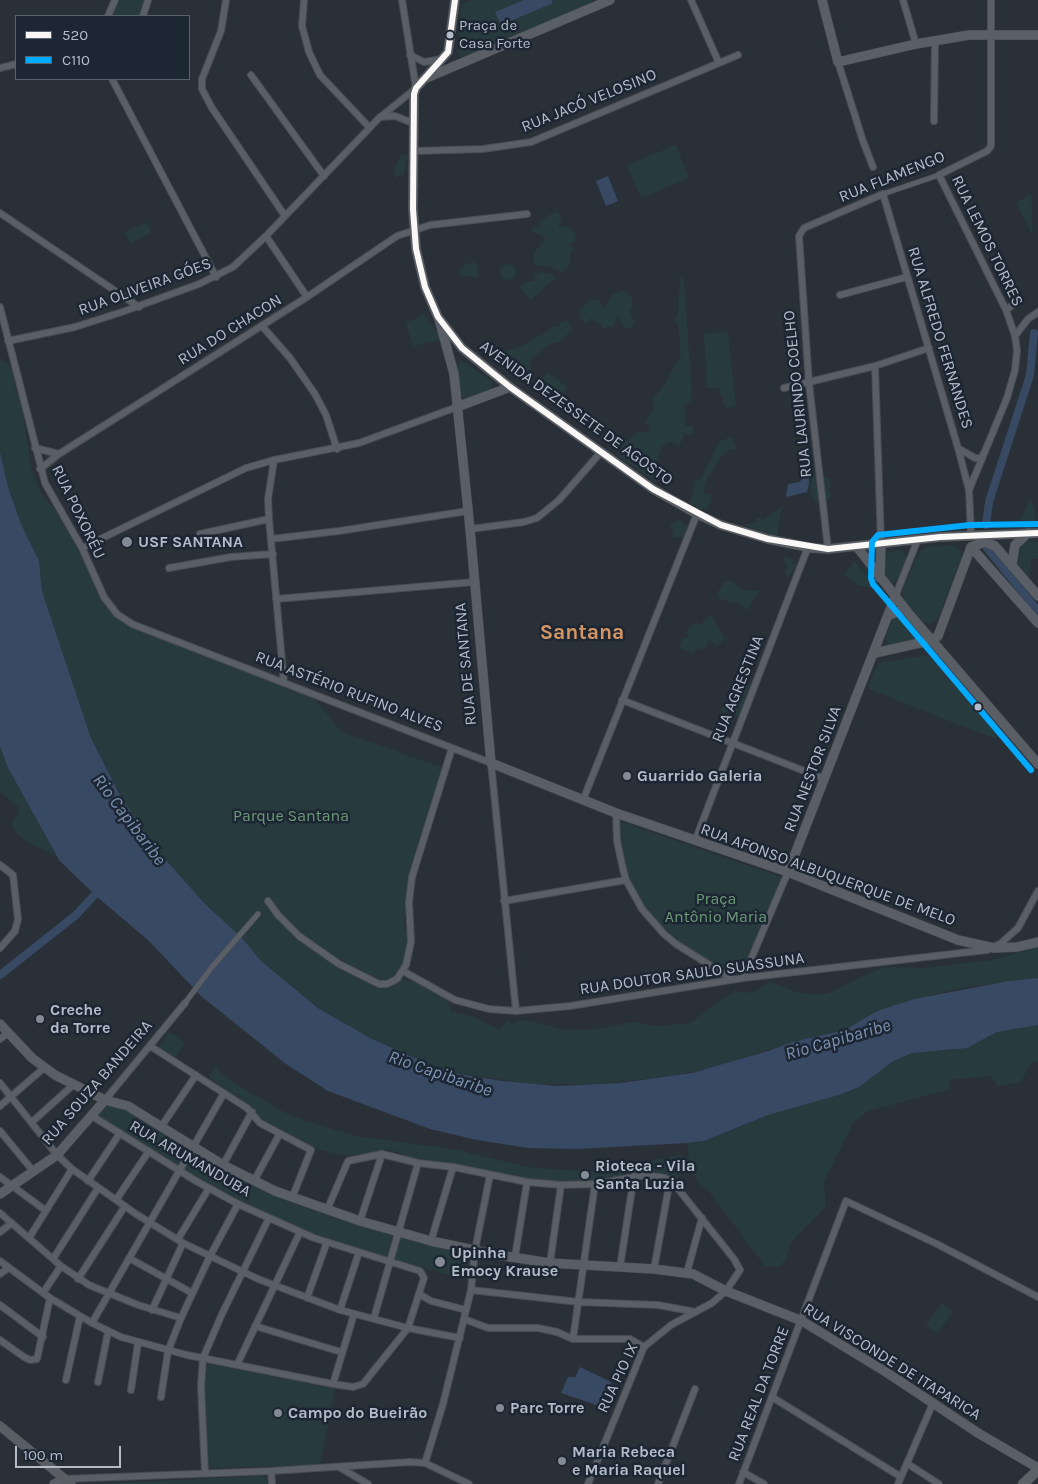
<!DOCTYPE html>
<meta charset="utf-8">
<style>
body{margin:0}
#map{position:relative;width:1038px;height:1484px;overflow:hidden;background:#2a3038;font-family:Karla,sans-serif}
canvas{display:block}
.legend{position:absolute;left:15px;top:15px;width:175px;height:65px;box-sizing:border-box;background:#1d2633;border:1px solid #59626f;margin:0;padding:6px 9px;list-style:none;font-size:15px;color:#b4bcc9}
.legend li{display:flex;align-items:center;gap:10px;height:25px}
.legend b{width:25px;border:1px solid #59626f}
.scale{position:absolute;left:15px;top:1446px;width:106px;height:22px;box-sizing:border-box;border:2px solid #b4bcc9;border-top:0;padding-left:6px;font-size:15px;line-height:18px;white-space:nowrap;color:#b4bcc9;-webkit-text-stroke:4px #1d2633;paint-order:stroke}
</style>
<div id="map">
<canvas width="1038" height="1484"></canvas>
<ul class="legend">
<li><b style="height:6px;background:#faf7f7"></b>520</li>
<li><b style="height:6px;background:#0af"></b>C110</li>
</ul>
<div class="scale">100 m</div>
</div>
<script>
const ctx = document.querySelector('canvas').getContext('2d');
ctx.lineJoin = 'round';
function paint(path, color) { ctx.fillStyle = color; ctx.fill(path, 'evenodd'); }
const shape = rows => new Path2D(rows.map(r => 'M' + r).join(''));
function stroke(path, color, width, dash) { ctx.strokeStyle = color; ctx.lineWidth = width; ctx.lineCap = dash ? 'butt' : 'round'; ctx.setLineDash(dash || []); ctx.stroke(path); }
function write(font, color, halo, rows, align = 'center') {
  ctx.font = font + ' Karla,sans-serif'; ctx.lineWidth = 5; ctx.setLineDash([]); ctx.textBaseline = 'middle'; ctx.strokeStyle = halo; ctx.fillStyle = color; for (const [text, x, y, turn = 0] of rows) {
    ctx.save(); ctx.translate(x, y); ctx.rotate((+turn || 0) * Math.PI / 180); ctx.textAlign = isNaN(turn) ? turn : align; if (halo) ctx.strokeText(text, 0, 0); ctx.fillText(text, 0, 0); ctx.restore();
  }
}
const green = shape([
 [118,0,145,0,140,16,112,16],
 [470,0,592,0,592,3,462,59,458,54,461,8,464,3],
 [676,145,689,178,641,198,627,165],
 [409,154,403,177,400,174,395,179,394,170,400,156],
 [1031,194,1033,236,1016,203],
 [558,212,562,219,558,226,571,228,576,234,575,241,569,244,574,249,570,253,570,264,562,272,546,265,543,267,534,264,534,253,546,238,530,230,535,226,539,227,540,222,552,213],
 [146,222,152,233,131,243,125,232],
 [475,262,478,268,478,278,459,275,459,271,466,264],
 '500 272a8 8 0 1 1 16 0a8 8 0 1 1-16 0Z',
 [541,272,553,274,556,278,531,300,519,288,524,283,535,280,534,275],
 [680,276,684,281,692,393,690,402,685,406,685,426,693,426,693,434,684,435,681,443,677,445,672,441,662,446,656,466,662,472,655,482,618,456,623,443,640,431,648,433,650,427,645,422,654,408,652,400,664,385,681,355,678,324,675,321,678,312],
 [620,291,624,291,631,297,633,304,630,311,631,316,635,322,633,326,625,329,618,316,613,326,602,329,601,324,591,318,586,324,580,318,579,311,591,299,599,300,602,307,605,309,612,295],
 [425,314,442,340,413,346,406,323],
 [567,320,572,327,572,330,559,342,549,345,530,360,532,379,520,377,512,370,508,373,488,357,521,346,532,340,534,337,542,335,554,326,559,326,561,322],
 [728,332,736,406,727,409,724,405,723,397,720,395,720,389,707,388,704,333],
 [0,359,8,363,13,373,14,384,22,408,31,468,41,494,54,508,67,529,106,605,120,615,311,695,342,732,443,768,407,889,404,924,409,945,400,979,440,988,452,1012,474,1017,500,1030,508,1019,512,1024,519,1020,530,1021,566,1030,595,1029,634,1022,656,1026,690,1023,734,991,753,993,771,982,796,992,815,995,828,993,884,967,922,968,992,960,1038,947,1038,978,968,987,914,999,877,1011,845,1030,792,1042,715,1067,666,1077,598,1084,533,1084,459,1074,431,1065,372,1039,319,1008,261,961,243,939,204,903,158,851,121,797,91,738,42,591,39,561,21,524,8,487,0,452],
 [462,361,492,381,492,388,467,399,462,398,460,396,457,366],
 [548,372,568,388,560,398,540,381],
 [732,436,736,449,729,450,721,457,705,483,704,493,712,495,708,509,697,509,690,504,695,481,701,479,719,442],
 [813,475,830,478,831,488,828,490,831,493,830,499,826,499,825,502,815,501,810,491],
 [1029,500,1031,500,1034,506,1038,530,1028,529,1023,527,1021,521],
 [782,506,777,537,743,525,755,522,757,517,763,520],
 [678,519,688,526,683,538,671,536,674,530,669,526],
 [1027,541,1038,542,1038,559,1031,559,1029,580,1016,562,1019,547],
 [954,545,961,551,961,559,938,618,931,624,924,623,905,601,902,590,920,551,928,547],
 [900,550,904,552,906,558,898,579,893,584,882,577,884,553],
 [784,556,786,556,794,560,792,563,797,564,787,579,785,571,788,567,783,560],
 [854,561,875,585,871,588,858,585,845,575],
 [725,581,733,581,741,590,759,591,747,611,742,605,718,598,718,591],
 [711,614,725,638,718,646,708,640,705,650,698,648,693,653,679,647,683,639,689,636,686,633,690,627,696,623,700,625],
 [903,614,918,631,918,640,890,646,885,639,893,617],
 [926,655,938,663,996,733,998,736,995,739,871,690,868,686,878,663],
 [739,677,750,685,739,716,721,711,728,693,731,688,736,688,735,683],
 [0,746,7,766,56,856,26,841,13,829,12,820,17,815,19,807,0,792],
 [622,822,781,877,782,882,743,974,733,976,674,941,650,917,626,876,618,830,619,824],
 [1038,1025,1038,1061,1032,1062,1021,1082,998,1086,990,1076,949,1080,951,1089,868,1111,853,1123,824,1181,826,1207,791,1242,786,1260,778,1267,765,1266,710,1193,699,1183,689,1165,676,1179,656,1172,641,1172,575,1185,554,1183,419,1160,388,1149,363,1156,342,1155,323,1151,280,1134,261,1123,254,1111,233,1098,209,1077,215,1066,226,1078,293,1117,356,1136,453,1149,528,1167,594,1172,680,1155,689,1158,687,1143,704,1141,768,1115,839,1095,859,1087,892,1062,912,1053,931,1050,948,1051,982,1041,997,1032],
 [169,1032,185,1043,174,1060,158,1048],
 [109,1104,125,1107,215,1165,284,1200,367,1228,470,1254,469,1280,358,1250,277,1220,204,1184,97,1116],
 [942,1303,953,1311,938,1333,926,1325],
 [210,1364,335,1389,320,1465,210,1468,208,1465,204,1391,204,1368],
 [262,1476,267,1479,268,1484,89,1484]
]);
const water = shape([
 [524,0,552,0,553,3,501,25,495,12],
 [608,176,618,201,606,206,596,181],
 [0,452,8,487,21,524,39,561,42,591,91,738,121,797,158,851,204,903,243,939,261,961,318,1008,372,1039,431,1065,459,1074,502,1081,558,1086,620,1083,692,1073,768,1051,792,1042,845,1030,877,1011,914,999,1009,981,1038,978,1038,1025,997,1032,967,1048,912,1053,892,1062,859,1087,839,1095,768,1115,704,1141,687,1143,577,1149,528,1148,477,1140,430,1129,328,1091,286,1064,201,996,149,941,95,895,59,860,7,766,0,746],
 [805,459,810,464,808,470,809,484,807,492,786,497,788,484,799,482,803,479,799,468],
 [580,1367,611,1382,600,1406,561,1393,568,1377,575,1377]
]);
const canal = shape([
 [986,525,989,502,1030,375,1034,333],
 [987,548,1038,611],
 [0,975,76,915,101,888]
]);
const pedestrian = shape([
 [883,194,939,175],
 [185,1003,212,967,258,914]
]);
const minor = shape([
 [226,0,221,31,202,79,202,89,212,108,285,216],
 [304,0,302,26,309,52,320,75,369,127],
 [402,0,416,88],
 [691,0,719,63],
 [903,0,916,44],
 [108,16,115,0],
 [143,16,148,0],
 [410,55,424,62,442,59],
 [838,62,863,141,873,167],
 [0,68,16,64],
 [251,75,324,176],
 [112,79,216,277],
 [380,117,395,116,413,123],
 [934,121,935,41],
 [415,151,483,149,531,142,738,55],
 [0,213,139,307],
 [266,236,307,297],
 [840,295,907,277],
 [0,307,45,483,82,548,104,597,117,614,132,624,491,763,516,1011],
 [1006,310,1015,303],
 [262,326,290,358,315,394,326,415,337,449],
 [1015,336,1028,319,1038,312],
 [8,341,75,327,122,312,199,284,233,267,266,236,379,118,415,89],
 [875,366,881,543],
 [784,388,875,366,929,348],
 [35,448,59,454],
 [958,448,975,458,981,458,984,453],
 [274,460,268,499,269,519,284,683],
 [40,469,59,454,307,297,397,236,430,225,527,214],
 [969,490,1007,398,1015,370,1017,351,1015,336,1006,310,939,175,987,151,991,146,991,0],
 [470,529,524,522,537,518,559,500,601,452],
 [200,534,269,519],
 [271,539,339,531,468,511],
 [82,548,246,468,274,460,359,443,457,407],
 [828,549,809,383,799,236,804,228,883,194,958,448,969,490,971,534],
 [169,568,231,557,273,554],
 [895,597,918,539],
 [276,599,474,582],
 [622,700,825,779],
 [583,800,697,514],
 [616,813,617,841,623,869,626,880,642,909,664,934,676,944,732,979],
 [695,841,808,547],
 [0,865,13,875,18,919,15,931,0,948],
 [268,901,278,915,299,936,339,964,379,984,387,984,397,979,406,965,411,942,409,902,412,877,452,748],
 [504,901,626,880],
 [403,971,455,1000,489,1009,516,1011,570,1006,743,978,987,950,1000,944,1018,928,1038,891],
 [743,978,788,872],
 [0,1039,8,1033],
 [150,1046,247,1108,260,1123,311,1150,292,1198],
 [0,1083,57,1155,72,1169,136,1214,183,1243,258,1279,340,1310,408,1328,460,1338],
 [105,1100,185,1003],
 [0,1106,44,1068],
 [32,1122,73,1085],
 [161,1127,196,1075],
 [0,1131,34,1172],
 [223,1165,252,1112],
 [0,1177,45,1210],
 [88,1181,120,1133],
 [254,1181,279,1135],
 [116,1200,149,1151],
 [327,1210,348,1161,382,1154,418,1163,453,1167,527,1182,561,1185,595,1184,646,1175,665,1178,675,1185,734,1259,740,1270,726,1291,712,1303,671,1325,644,1347,588,1484],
 [0,1213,61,1266,89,1285,138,1305,181,1318],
 [360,1221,382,1154],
 [0,1232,12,1223],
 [29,1238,72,1169],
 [178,1239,209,1188],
 [431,1241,453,1167],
 [515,1257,527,1182],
 [129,1258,192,1293],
 [53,1259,98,1188],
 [0,1261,50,1298,92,1323,121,1337,187,1355,333,1384,353,1387,363,1384,408,1328,424,1278,420,1271,314,1238,238,1204,196,1181,92,1116],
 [550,1263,561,1185],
 [620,1267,634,1176],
 [654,1269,670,1180],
 [687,1272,702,1218],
 [0,1274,8,1268],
 [78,1279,125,1206],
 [471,1290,579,1302,658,1305,696,1312],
 [43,1293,61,1266],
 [419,1294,431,1301,466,1310],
 [307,1298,327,1242],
 [0,1305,43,1337],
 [152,1310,183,1243],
 [340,1310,359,1252],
 [374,1318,418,1163],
 [464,1319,488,1328,538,1328,557,1332,573,1339,630,1339,644,1347],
 [92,1323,224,1093],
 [255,1326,341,1352],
 [573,1339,595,1184],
 [0,1340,24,1357,30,1360,37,1359,50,1298],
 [237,1365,300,1232],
 [66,1380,80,1316],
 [98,1382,108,1332],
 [333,1384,354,1314],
 [131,1390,138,1343],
 [161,1397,168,1351,181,1318,210,1256,238,1204],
 [772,1397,901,1477],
 [425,1463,443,1404,471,1290,475,1250,490,1175],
 [908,1464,939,1484],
 [339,1467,368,1484],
 [271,1471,272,1484],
 [743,1472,764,1484],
 [205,1473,201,1386,203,1358,222,1314,269,1218],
 [65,1479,271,1471,410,1462,425,1463,469,1484],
 [658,1484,695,1389],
 [739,1484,846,1201,937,1244,1038,1297],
 [898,1484,933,1403]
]);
const tertiary = shape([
 [822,0,838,62,916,44,969,35,1038,35],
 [424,79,610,0],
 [439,319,454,374,470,529,491,763,616,813,788,872,958,940,994,948,1017,947,1038,942],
 [457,407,510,387],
 [971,547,1038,623],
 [971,547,985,542,995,546,1038,596],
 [1012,564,1015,545,1028,533],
 [788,872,895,597],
 [0,1024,32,1058,55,1075,105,1100,128,1106,223,1165,275,1191,360,1221,431,1241,498,1255,550,1263,654,1269,693,1274,726,1291,802,1321,886,1372,978,1433,1038,1468],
 [0,1194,57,1155,105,1100],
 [54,1484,65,1479]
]);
const secondary = shape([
 [455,0,448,52,416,88,414,94,413,209,416,249,425,287,438,317,462,348,510,387,653,489,697,514,721,525,768,539,812,548,828,549,940,537,1038,533],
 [857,547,910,615,1038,764],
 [880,578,881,543],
 [889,615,905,609],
 [875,653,933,640,938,636,971,547],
 [0,1426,71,1484]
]);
const primary = shape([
 [1023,1484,1038,1470]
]);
const bus1 = shape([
 [455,0,448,52,416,88,414,94,413,209,416,249,425,287,438,317,462,348,510,387,653,489,721,525,768,539,828,549,940,537,1038,533]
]);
const bus2 = shape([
 [1031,770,873,584,871,578,872,542,878,535,970,525,1038,524]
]);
const markers = [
 [450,35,4.5,"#b4bcc9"],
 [127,542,6,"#848b96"],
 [978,707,4.5,"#b4bcc9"],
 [627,776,5,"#848b96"],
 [40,1019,5,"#848b96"],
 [585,1175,5,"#848b96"],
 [440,1262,6,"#848b96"],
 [500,1408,5,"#848b96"],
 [278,1413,5,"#848b96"],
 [562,1461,5,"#848b96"]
];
const busNames = [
 ["Praça de",459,26],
 ["Casa Forte",459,44]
];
const streetNames = [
 ["RUA JACÓ VELOSINO",589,101,-22],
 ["RUA FLAMENGO",892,177,-22],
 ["RUA LEMOS TORRES",987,241,64],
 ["RUA OLIVEIRA GÓES",145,287,-20],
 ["RUA DO CHACON",230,330,-32],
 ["RUA ALFREDO FERNANDES",940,338,73],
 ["RUA LAURINDO COELHO",798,394,-96],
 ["AVENIDA DEZESSETE DE AGOSTO",576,413,36],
 ["RUA POXORÉU",78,512,64],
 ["RUA DE SANTANA",466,664,-95],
 ["RUA AGRESTINA",738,689,-68],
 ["RUA ASTÉRIO RUFINO ALVES",349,692,21],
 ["RUA NESTOR SILVA",813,769,-69],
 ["RUA AFONSO ALBUQUERQUE DE MELO",828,875,20],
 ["RUA DOUTOR SAULO SUASSUNA",692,974,-8],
 ["RUA SOUZA BANDEIRA",97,1083,-49],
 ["RUA ARUMANDUBA",190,1159,30],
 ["RUA VISCONDE DE ITAPARICA",892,1362,32],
 ["RUA PIO IX",618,1378,-65],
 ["RUA REAL DA TORRE",759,1394,-69]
];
const poiNames = [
 ["USF SANTANA",138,542],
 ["Guarrido Galeria",637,776],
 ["Creche",50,1010],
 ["da Torre",50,1028],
 ["Rioteca - Vila",595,1166],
 ["Santa Luzia",595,1184],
 ["Upinha",451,1253],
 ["Emocy Krause",451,1271],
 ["Parc Torre",510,1408],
 ["Campo do Bueirão",288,1413],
 ["Maria Rebeca",572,1452],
 ["e Maria Raquel",572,1470]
];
const parkNames = [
 ["Parque Santana",291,816],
 ["Praça",716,899],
 ["Antônio Maria",716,917]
];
const waterNames = [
 ["Rio Capibaribe",129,820,53],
 ["Rio Capibaribe",838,1040,-16],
 ["Rio Capibaribe",440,1074,19]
];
const districtNames = [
 ["Santana",582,633]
];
paint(green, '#273a3e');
paint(water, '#384963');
stroke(canal, '#384963', 8);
stroke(pedestrian, '#484c53', 6);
stroke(minor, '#484c53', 8);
stroke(tertiary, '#484c53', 10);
stroke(secondary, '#484c53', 10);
stroke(primary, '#484c55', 11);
stroke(pedestrian, '#5a5e66', 5);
stroke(minor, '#5a5e66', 6);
stroke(tertiary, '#5a5e66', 9);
stroke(secondary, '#595d64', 9);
stroke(primary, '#5c6168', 10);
stroke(bus1, '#faf7f7', 6);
stroke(bus2, '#0af', 6);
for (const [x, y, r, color] of markers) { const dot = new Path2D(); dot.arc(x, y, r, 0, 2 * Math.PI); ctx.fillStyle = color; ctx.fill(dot); stroke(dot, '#1d2633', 2); }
write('15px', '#b4bcc9', '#1d2633', busNames, 'left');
write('16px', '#b4bcc9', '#1d2633', streetNames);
write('bold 16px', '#b4bcc9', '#1d2633', poiNames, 'left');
write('16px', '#6b9a76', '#1d2633', parkNames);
write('italic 18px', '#7c92b1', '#1d2633', waterNames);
write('bold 21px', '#d59563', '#1d2633', districtNames);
</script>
